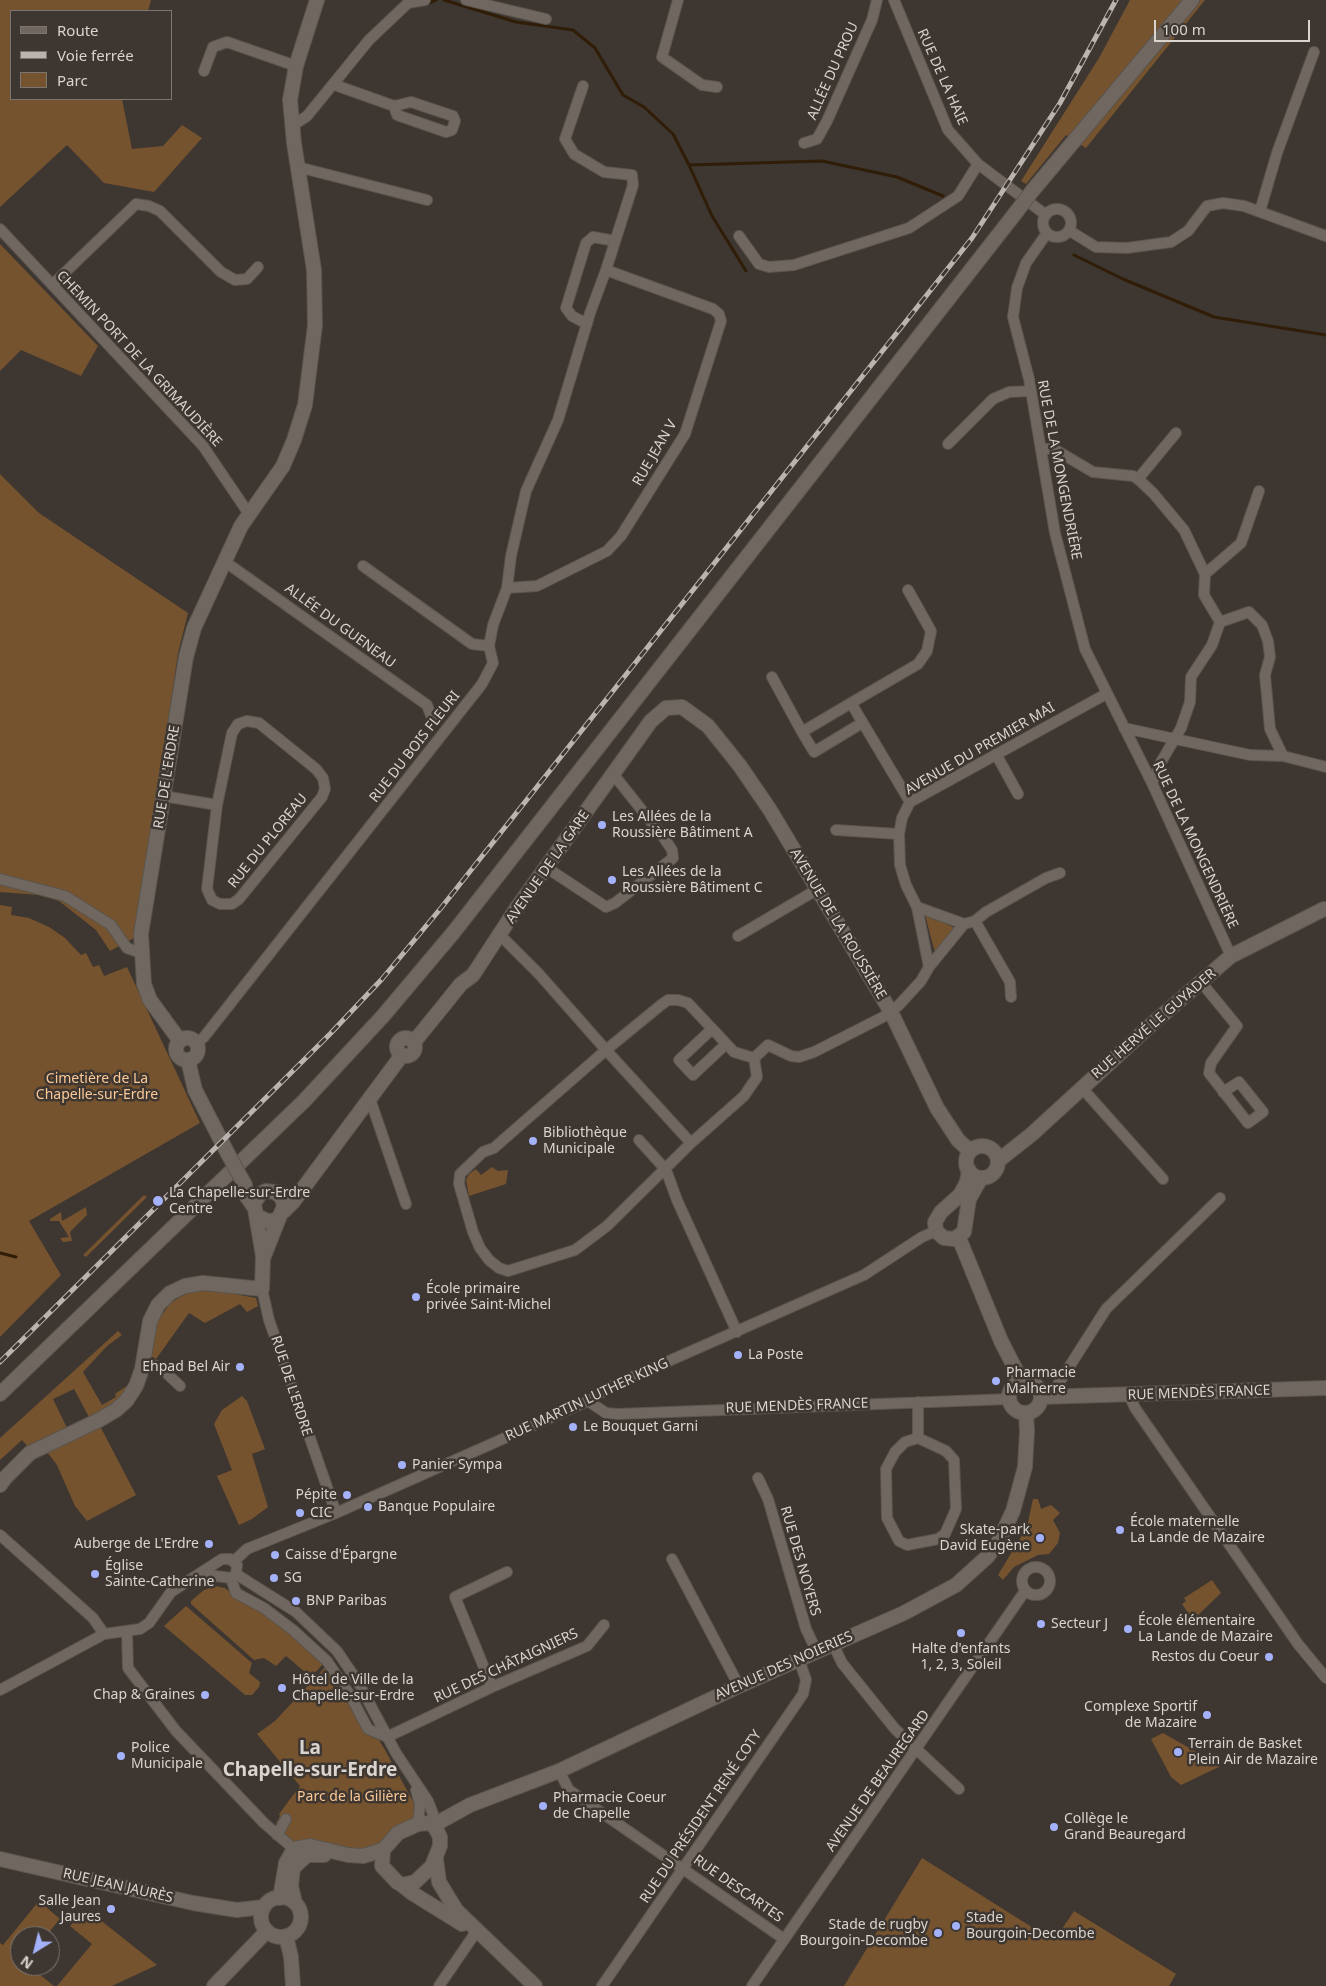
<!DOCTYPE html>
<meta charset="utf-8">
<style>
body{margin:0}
#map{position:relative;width:1326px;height:1986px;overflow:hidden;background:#3e3630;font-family:"Noto Sans",sans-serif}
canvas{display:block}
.legend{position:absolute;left:10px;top:10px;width:162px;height:90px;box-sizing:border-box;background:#3e3630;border:1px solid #7c7570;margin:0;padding:6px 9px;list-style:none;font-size:15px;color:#d9d4d0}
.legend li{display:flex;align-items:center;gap:10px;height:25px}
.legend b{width:25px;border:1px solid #7c7570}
.north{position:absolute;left:10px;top:1926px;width:50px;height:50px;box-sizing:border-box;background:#3e3630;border:1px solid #7c7570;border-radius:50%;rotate:216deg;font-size:14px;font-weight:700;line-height:20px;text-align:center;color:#d9d4d0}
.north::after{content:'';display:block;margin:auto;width:18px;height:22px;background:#a4b2fc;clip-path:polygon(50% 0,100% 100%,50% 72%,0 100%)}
.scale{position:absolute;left:1154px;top:20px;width:156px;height:22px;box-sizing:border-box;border:2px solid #d9d4d0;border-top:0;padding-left:6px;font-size:15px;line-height:18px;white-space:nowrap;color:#d9d4d0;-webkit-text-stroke:4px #3e3630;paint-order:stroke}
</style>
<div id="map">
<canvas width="1326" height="1986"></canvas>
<ul class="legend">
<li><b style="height:6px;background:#706860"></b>Route</li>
<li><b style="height:6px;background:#b9b4af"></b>Voie ferrée</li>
<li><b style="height:14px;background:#76532f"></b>Parc</li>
</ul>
<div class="north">N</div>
<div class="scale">100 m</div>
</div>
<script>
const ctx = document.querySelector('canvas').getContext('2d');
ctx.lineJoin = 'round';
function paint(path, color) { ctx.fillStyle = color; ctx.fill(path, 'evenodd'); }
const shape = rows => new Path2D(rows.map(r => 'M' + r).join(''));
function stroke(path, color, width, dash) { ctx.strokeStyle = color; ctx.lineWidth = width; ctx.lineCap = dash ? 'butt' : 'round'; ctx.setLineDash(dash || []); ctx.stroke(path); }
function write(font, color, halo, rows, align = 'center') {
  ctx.font = font + ' "Noto Sans",sans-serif'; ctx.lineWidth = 5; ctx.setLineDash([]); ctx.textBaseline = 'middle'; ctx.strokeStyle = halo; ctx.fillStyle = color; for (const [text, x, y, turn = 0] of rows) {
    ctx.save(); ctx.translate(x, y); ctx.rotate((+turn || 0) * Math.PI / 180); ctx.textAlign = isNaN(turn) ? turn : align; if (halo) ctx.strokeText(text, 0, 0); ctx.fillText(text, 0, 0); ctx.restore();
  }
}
const green = shape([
 [0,0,151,0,148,11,11,11,11,99,122,99,132,149,163,146,182,125,202,138,154,192,104,183,67,145,0,207],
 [1130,0,1205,0,1086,148,1066,135,1026,184,1021,181,1099,58],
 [0,244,98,346,81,376,21,350,0,371],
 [0,474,39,513,188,613,178,653,139,920,134,938,110,951,96,930,59,901,38,895,0,892],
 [0,905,12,907,11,915,29,918,49,927,65,938,81,955,86,953,93,967,99,965,104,976,127,967,200,1123,29,1221,61,1275,0,1337],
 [925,914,955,928,935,952,931,938],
 [492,1167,498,1171,508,1170,506,1184,469,1196,466,1180,469,1174,476,1169,481,1175],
 [144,1195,147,1197,86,1257,83,1255],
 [86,1207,87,1215,70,1232,72,1241,63,1242,60,1238,69,1237,59,1221,50,1221,50,1219,61,1212,62,1221],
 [208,1289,256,1298,258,1306,247,1312,240,1304,205,1323,189,1313,156,1359,151,1356,157,1322,171,1302,192,1291],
 [118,1331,122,1335,107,1346,83,1372,102,1405,116,1397,115,1394,128,1385,121,1396,113,1404,89,1417,74,1389,53,1399,67,1428,28,1447,22,1440,0,1460,0,1438],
 [242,1396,247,1401,265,1449,252,1454,268,1507,252,1519,239,1525,217,1476,232,1470,214,1424,222,1410],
 [100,1426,136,1495,87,1521,75,1506,57,1465,47,1452],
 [1033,1499,1038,1499,1041,1509,1051,1505,1060,1513,1053,1520,1060,1533,1058,1543,1049,1554,1038,1555,1014,1567,1003,1580,998,1575,1027,1527],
 [1212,1580,1221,1593,1193,1620,1182,1604,1186,1601,1184,1598],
 [215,1586,225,1588,235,1596,268,1614,324,1663,311,1677,286,1656,276,1666,264,1658,254,1660,191,1604,191,1601,204,1590],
 [186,1606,252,1663,249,1673,260,1682,259,1687,252,1695,245,1695,164,1626],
 [326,1666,362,1728,368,1735,379,1740,385,1750,416,1807,411,1823,380,1846,364,1852,291,1841,282,1834,280,1828,276,1824,280,1816,279,1814,300,1786,257,1734,275,1721],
 [1163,1733,1221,1766,1181,1785,1171,1777,1151,1739],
 [922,1858,1054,1941,1074,1911,1176,1974,1169,1986,844,1986],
 [39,1901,60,1919,46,1936,20,1936,20,1966,29,1966,54,1986,0,1986,0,1943,3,1945],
 [87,1913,94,1915,157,1965,112,1986,57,1986,92,1944,70,1926,80,1915]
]);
const stream = shape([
 [444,0,516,22,573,30,595,48,623,95,644,107,673,134,689,165,822,161,897,177,943,196],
 [429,3,436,0],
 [689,165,712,216,746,271],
 [1074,255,1123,279,1214,317,1326,335],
 [0,1253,16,1257]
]);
const street = shape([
 [466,0,546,19],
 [678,0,662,57,702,85,717,87],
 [894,0,948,130,978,164,1046,215],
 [204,71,213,47,227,42,296,66],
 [335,85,394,106,411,102,453,116,455,121,452,130,446,132,397,115,394,106],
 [292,126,307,116,369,40,408,3,425,0],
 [804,143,817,139,827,121,872,20,877,0],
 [298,167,427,200],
 '1043 223a14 14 0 1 1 28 0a14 14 0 1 1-28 0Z',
 [1260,211,1277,153,1314,52],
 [0,229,203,446,249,514],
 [1070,231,1096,247,1127,248,1171,242,1188,231,1207,206,1223,203,1244,206,1326,236],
 [1047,233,1026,263,1017,288,1013,317,1029,379,1055,533,1085,649,1152,783,1231,956],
 [739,236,759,264,769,267,794,265,909,228,958,196,978,164],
 [52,285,136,204,149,206,160,211,221,272,235,280,247,279,258,267],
 [587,324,572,316,566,308,586,243,593,237,615,241],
 [948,444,993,399,1009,392,1031,391],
 [1041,449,1054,449,1093,472,1133,476,1138,479,1153,493,1184,530,1205,574],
 [1138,479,1176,433],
 [224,561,427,705,432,718],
 [363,566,472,644,489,646],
 [1205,574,1241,543,1259,491],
 [507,588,537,586,607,551,621,536,685,434,721,321,719,314,713,309,606,270],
 [1220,622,1249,612,1262,625,1268,641,1270,657,1265,675,1270,729,1283,756],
 [772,677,802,732],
 [851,703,918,664,927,651,931,631,908,590],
 [247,721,259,723,316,769,323,778,325,789,322,797,239,899,232,904,220,904,212,900,207,889,217,805,232,733,238,724,247,721],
 [862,723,814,752,802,732,851,703,910,802],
 [1124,728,1250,755,1283,756,1326,767],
 [996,754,1018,794],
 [1152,783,1161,762,1181,728,1190,702,1191,677,1212,645,1220,622,1204,595,1205,574],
 [163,796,217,805],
 [836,830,899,834],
 [547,868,606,907,615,903,673,858,672,850,664,838,614,775],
 [0,879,65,896,111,925,127,948,141,953],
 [917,907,964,924,929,967],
 [975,921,1010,982,1011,997],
 [964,924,975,921,986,912,1046,878,1060,873],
 [500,935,539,974,606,1050,503,1140,494,1148,483,1152,460,1174,459,1184,473,1232,480,1248,489,1260,499,1268,508,1271,575,1250,607,1226,691,1143,744,1096,757,1077,754,1058,768,1045,791,1056,799,1057,814,1052,883,1017,898,1006,921,981,929,967,917,907,906,885,900,865,899,834,902,818,910,802,1106,694],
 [738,936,818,889],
 [1201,982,1237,1026,1211,1063,1209,1073,1248,1123,1263,1112,1239,1082,1223,1092],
 [712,1029,679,1060,693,1075,726,1044],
 [196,1044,204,1037,482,684,493,663,489,646,493,625,507,588,511,556,526,491,558,420,590,313,606,270,633,185,632,175,604,172,574,154,565,139,583,86],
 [1082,1088,1163,1179],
 [370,1099,406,1204],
 [639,1140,666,1170,677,1200,737,1332],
 [691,1143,606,1050,661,1005,668,1000,678,1000,688,1003,734,1052,754,1058],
 [262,1289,269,1320,336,1513],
 [144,1361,161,1368,180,1386],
 [1129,1395,1135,1408,1298,1644,1326,1678],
 [1050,1397,1106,1309,1220,1198],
 [588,1401,606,1413,618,1414,1009,1399],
 [918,1438,946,1451,954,1460,956,1509,945,1534,938,1539,907,1545,899,1541,887,1518,886,1469,895,1452,905,1442,918,1438],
 [918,1438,918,1402],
 [758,1478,768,1499,806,1629,817,1652],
 [0,1535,93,1618,104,1634],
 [672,1559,739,1686],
 [234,1561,247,1549,336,1513,588,1401,612,1386,864,1275,922,1237,936,1231],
 '1022 1581a14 14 0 1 1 28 0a14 14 0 1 1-28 0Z',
 [236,1574,296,1612,337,1651,358,1682,396,1753,428,1801,433,1814,432,1824],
 [231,1578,236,1593,264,1608,293,1630,327,1661,350,1695,368,1729,387,1737],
 [127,1632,128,1668,176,1731,264,1823,294,1849],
 [833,1644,842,1663,895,1729,959,1789],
 [492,1687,455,1597,507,1572],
 [0,1690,104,1634,140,1629,149,1623,171,1592,222,1559,230,1559,237,1565,236,1574,231,1578,200,1574],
 [387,1737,492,1687,587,1646,604,1625],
 [559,1771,569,1790,784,1939],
 [416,1790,420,1805,418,1824],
 [277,1835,286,1819],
 [439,1986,476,1932],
 [602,1986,803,1694,806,1680,799,1659],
 [752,1986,1025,1591]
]);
const secondary = shape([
 [1033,190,1192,0],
 '397 1047a9 9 0 1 1 18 0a9 9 0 1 1-18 0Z',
 '176 1049a11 11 0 1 1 22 0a11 11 0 1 1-22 0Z',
 [180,1041,150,1000,144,984,141,934,186,657,194,628,241,526,283,466,294,440,305,405,315,325,314,270,294,143,290,100,296,66,317,0],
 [414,1042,461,984,473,975,516,909,651,721,666,708,682,707,708,726,740,766,770,810,891,1012,937,1108,958,1140,970,1151],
 [188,1060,195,1090,228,1154],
 '966 1162a16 16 0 1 1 32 0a16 16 0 1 1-32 0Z',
 [998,1161,1032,1134,1152,1024,1231,956,1324,909],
 [969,1170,967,1182,960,1195,941,1212,935,1222,936,1231,944,1238,954,1239,964,1232,969,1199,981,1178],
 [240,1176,245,1185,247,1197,254,1207],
 [284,1211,293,1202,402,1055],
 [959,1238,1001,1341,1022,1382],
 [264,1256,279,1218],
 '1009 1397a16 16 0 1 1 32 0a16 16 0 1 1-32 0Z',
 [0,1394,304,1101,383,1016,453,933,1017,211],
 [1041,1397,1326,1388],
 [0,1485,5,1478,30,1453,99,1420,116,1410,127,1400,136,1386,142,1369,150,1321,158,1305,170,1293,185,1286,203,1283,262,1289,263,1256,254,1203,260,1194,266,1191,275,1192,282,1198,284,1206,279,1218,270,1222,257,1216],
 [429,1823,435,1827,440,1837,440,1846,432,1866,415,1882,402,1885,397,1882,382,1866,383,1850,398,1833,418,1824,429,1823],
 [435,1827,441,1821,470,1805,559,1771,739,1686,904,1613,956,1585,987,1557,998,1543,1013,1511,1025,1467,1027,1431,1026,1413],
 [0,1859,193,1903,237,1910,264,1907],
 [436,1859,439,1882,456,1910,535,1986],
 [402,1885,412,1893,462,1924],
 '261 1917a20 20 0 1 1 40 0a20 20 0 1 1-40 0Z',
 [280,1898,286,1863,294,1849,310,1846,348,1855,363,1856,383,1850],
 [295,1903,291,1886,293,1868,307,1855,324,1855],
 [286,1936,291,1957,293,1986],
 [214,1986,267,1931]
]);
const rail = shape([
 [0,1362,330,1034,382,979,441,908,972,238,1060,103,1116,0]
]);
const secondaryBridge = shape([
 [1017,211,1033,190],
 [228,1154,240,1176]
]);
const markers = [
 [602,825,5,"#a4b2fc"],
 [612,880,5,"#a4b2fc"],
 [533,1141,5,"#a4b2fc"],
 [158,1201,6,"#a4b2fc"],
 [416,1297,5,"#a4b2fc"],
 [738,1355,5,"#a4b2fc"],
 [240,1367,5,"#a4b2fc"],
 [996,1381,5,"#a4b2fc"],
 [573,1427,5,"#a4b2fc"],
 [402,1465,5,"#a4b2fc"],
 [347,1495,5,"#a4b2fc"],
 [368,1507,5,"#a4b2fc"],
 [300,1513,5,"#a4b2fc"],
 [1120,1530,5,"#a4b2fc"],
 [1040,1538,5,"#a4b2fc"],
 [209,1544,5,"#a4b2fc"],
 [275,1555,5,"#a4b2fc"],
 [95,1574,5,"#a4b2fc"],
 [274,1578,5,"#a4b2fc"],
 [296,1601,5,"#a4b2fc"],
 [1041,1624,5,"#a4b2fc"],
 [1128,1629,5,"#a4b2fc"],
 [961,1633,5,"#a4b2fc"],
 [1269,1657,5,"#a4b2fc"],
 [282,1688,5,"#a4b2fc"],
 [205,1695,5,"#a4b2fc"],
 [1207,1715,5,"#a4b2fc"],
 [1178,1752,5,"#a4b2fc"],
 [121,1756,5,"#a4b2fc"],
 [543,1806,5,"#a4b2fc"],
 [1054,1827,5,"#a4b2fc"],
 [111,1909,5,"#a4b2fc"],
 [956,1926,5,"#a4b2fc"],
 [938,1933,5,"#a4b2fc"]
];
const streetNames = [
 ["ALLÉE DU PROU",833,71,-66],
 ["RUE DE LA HAIE",942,77,66],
 ["CHEMIN PORT DE LA GRIMAUDIÈRE",139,359,47],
 ["RUE JEAN V",655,453,-60],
 ["RUE DE LA MONGENDRIÈRE",1059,470,79],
 ["ALLÉE DU GUENEAU",340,626,36],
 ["RUE DU BOIS FLEURI",415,747,-52],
 ["AVENUE DU PREMIER MAI",980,749,-30],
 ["RUE DE L'ERDRE",167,777,-81],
 ["RUE DU PLOREAU",268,841,-51],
 ["RUE DE LA MONGENDRIÈRE",1195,845,65],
 ["AVENUE DE LA GARE",548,867,-55],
 ["AVENUE DE LA ROUSSIÈRE",838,924,59],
 ["RUE HERVÉ LE GUYADER",1154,1024,-41],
 ["RUE DE L'ERDRE",291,1386,72],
 ["RUE MENDÈS FRANCE",1199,1393,-2],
 ["RUE MARTIN LUTHER KING",587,1400,-25],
 ["RUE MENDÈS FRANCE",797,1406,-2],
 ["RUE DES NOYERS",800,1561,74],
 ["RUE DES CHÂTAIGNIERS",506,1666,-25],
 ["AVENUE DES NOIERIES",784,1666,-24],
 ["AVENUE DE BEAUREGARD",878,1781,-55],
 ["RUE DU PRÉSIDENT RENÉ COTY",701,1817,-56],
 ["RUE JEAN JAURÈS",118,1886,13],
 ["RUE DESCARTES",738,1889,35]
];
const poiNames = [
 ["Les Allées de la",612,817],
 ["Roussière Bâtiment A",612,833],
 ["Les Allées de la",622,872],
 ["Roussière Bâtiment C",622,888],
 ["Bibliothèque",543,1133],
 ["Municipale",543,1149],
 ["La Chapelle-sur-Erdre",169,1193],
 ["Centre",169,1209],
 ["École primaire",426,1289],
 ["privée Saint-Michel",426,1305],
 ["La Poste",748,1355],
 ["Ehpad Bel Air",230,1367,"right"],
 ["Pharmacie",1006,1373],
 ["Malherre",1006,1389],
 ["Le Bouquet Garni",583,1427],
 ["Panier Sympa",412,1465],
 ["Pépite",337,1495,"right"],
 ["Banque Populaire",378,1507],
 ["CIC",310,1513],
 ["École maternelle",1130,1522],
 ["La Lande de Mazaire",1130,1538],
 ["Skate-park",1030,1530,"right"],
 ["David Eugène",1030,1546,"right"],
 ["Auberge de L'Erdre",199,1544,"right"],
 ["Caisse d'Épargne",285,1555],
 ["Église",105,1566],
 ["Sainte-Catherine",105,1582],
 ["SG",284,1578],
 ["BNP Paribas",306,1601],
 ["École élémentaire",1138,1621],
 ["La Lande de Mazaire",1138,1637],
 ["Secteur J",1051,1624],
 ["Halte d'enfants",961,1649,"center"],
 ["1, 2, 3, Soleil",961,1665,"center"],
 ["Restos du Coeur",1259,1657,"right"],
 ["Hôtel de Ville de la",292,1680],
 ["Chapelle-sur-Erdre",292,1696],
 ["Chap & Graines",195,1695,"right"],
 ["Complexe Sportif",1197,1707,"right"],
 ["de Mazaire",1197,1723,"right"],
 ["Terrain de Basket",1188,1744],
 ["Plein Air de Mazaire",1188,1760],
 ["Police",131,1748],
 ["Municipale",131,1764],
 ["Pharmacie Coeur",553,1798],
 ["de Chapelle",553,1814],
 ["Collège le",1064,1819],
 ["Grand Beauregard",1064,1835],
 ["Salle Jean",101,1901,"right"],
 ["Jaures",101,1917,"right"],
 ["Stade",966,1918],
 ["Bourgoin-Decombe",966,1934],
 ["Stade de rugby",928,1925,"right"],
 ["Bourgoin-Decombe",928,1941,"right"]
];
const parkNames = [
 ["Cimetière de La",97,1079],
 ["Chapelle-sur-Erdre",97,1095],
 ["Parc de la Gilière",352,1797]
];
const districtNames = [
 ["La",310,1749],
 ["Chapelle-sur-Erdre",310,1771]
];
paint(green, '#76532f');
stroke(stream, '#301d07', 3);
stroke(street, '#5a554e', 12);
stroke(secondary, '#5a554e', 16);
stroke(street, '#706860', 10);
stroke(secondary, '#706860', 14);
stroke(rail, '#b9b4af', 5);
stroke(rail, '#3e3630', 3, [9]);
stroke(secondaryBridge, '#5a554e', 16, []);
stroke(secondaryBridge, '#706860', 14);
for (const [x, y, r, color] of markers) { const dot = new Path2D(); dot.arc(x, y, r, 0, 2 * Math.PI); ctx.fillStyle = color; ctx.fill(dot); stroke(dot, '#3e3630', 2); }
write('14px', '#d9d4d0', '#3e3630', streetNames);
write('14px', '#d9d4d0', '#3e3630', poiNames, 'left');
write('14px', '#fbc897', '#3e3630', parkNames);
write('bold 19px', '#d9d4d0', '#3e3630', districtNames);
</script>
